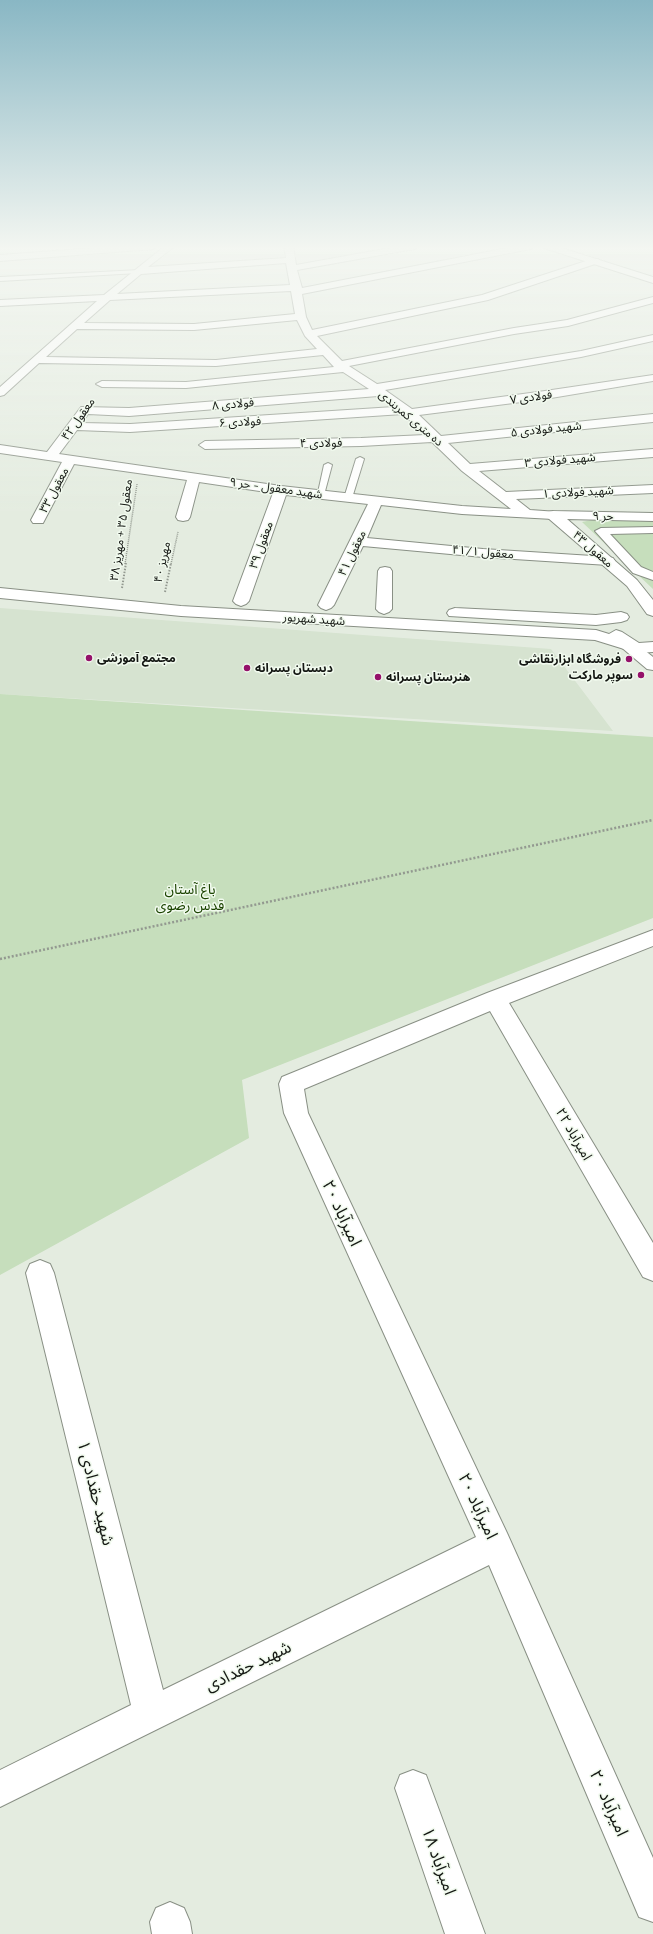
<!DOCTYPE html>
<meta charset="utf-8">
<style>
body{margin:0}
canvas{display:block;background:#e4ece0}
</style>
<canvas width="653" height="1934"></canvas>
<script>
const ctx = document.querySelector('canvas').getContext('2d');
ctx.lineJoin = 'round';
function paint(path, color) { ctx.fillStyle = color; ctx.fill(path, 'evenodd'); }
const shape = rows => new Path2D(rows.map(r => 'M' + r).join(''));
function stroke(path, color, width, dash) { ctx.strokeStyle = color; ctx.lineWidth = width; ctx.lineCap = dash ? 'butt' : 'round'; ctx.setLineDash(dash || []); ctx.stroke(path); }
function write(font, color, halo, rows, align = 'center') {
  ctx.font = font + ' "Exo 2","Noto Sans Arabic",sans-serif'; ctx.lineWidth = 3; ctx.setLineDash([]); ctx.textBaseline = 'middle'; ctx.strokeStyle = halo; ctx.fillStyle = color; for (const [text, x, y, turn = 0] of rows) {
    ctx.save(); ctx.translate(x, y); ctx.rotate((+turn || 0) * Math.PI / 180); ctx.textAlign = isNaN(turn) ? turn : align; if (halo) ctx.strokeText(text, 0, 0); ctx.fillText(text, 0, 0); ctx.restore();
  }
}
const built = shape([
 [0,608,551,649,613,731,0,694]
]);
const green = shape([
 [592,520,653,521,653,589,582,522],
 [0,694,653,737,653,918,242,1080,249,1138,0,1275]
]);
const pathFar2 = shape([
 [125,564,137,484],
 [171,564,178,532]
]);
const pathFar1 = shape([
 [122,588,126,563],
 [165,592,171,563]
]);
const path = shape([
 [0,959,653,820]
]);
const service = shape([
 [140,270,138,273,0,281,0,277,140,270],
 [360,457,364,459,352,498,345,500,344,498,356,459,360,457],
 [328,463,332,465,324,495,317,497,324,465,328,463]
]);
const pedestrian = shape([
 [653,527,653,533,610,534,641,567,653,572,653,580,633,573,595,531,601,528,653,527]
]);
const minor = shape([
 [123,246,158,246,153,249,0,261,0,255,123,246],
 [165,246,175,246,148,267,286,258,284,246,293,246,296,265,401,246,419,246,414,249,297,270,302,288,518,246,535,246,530,249,302,294,306,317,312,330,482,295,592,259,598,259,600,261,598,263,488,300,317,336,342,361,514,328,567,320,653,297,653,303,568,326,514,334,349,366,377,384,581,351,653,335,653,341,581,357,385,390,412,409,545,391,653,375,653,381,545,399,419,415,441,436,653,414,653,422,448,443,470,464,653,449,653,457,479,471,506,492,653,485,653,493,516,499,530,510,558,512,560,515,558,518,553,519,462,514,381,505,367,538,483,549,608,557,613,558,615,561,613,564,608,565,483,557,363,546,334,605,331,608,326,610,321,608,318,605,368,504,286,495,249,601,246,604,241,606,236,604,233,601,273,493,199,482,190,517,188,520,183,521,178,520,176,517,187,480,74,464,43,523,33,523,31,520,62,462,0,453,0,445,47,452,81,407,129,408,369,389,343,372,186,388,102,387,96,384,102,381,186,382,334,367,323,355,216,366,39,363,4,395,0,396,0,387,97,301,0,306,0,300,104,295,165,246],
 [286,263,290,285,117,294,141,274,286,263],
 [291,291,295,314,194,324,84,323,110,300,291,291],
 [297,320,305,336,317,349,216,360,46,357,77,329,194,330,297,320],
 [378,396,394,407,130,424,82,423,88,414,129,416,378,396],
 [403,414,425,435,361,438,205,441,199,445,205,449,361,446,432,442,462,471,511,509,462,506,281,486,59,454,77,430,130,432,403,414],
 [385,567,390,568,392,571,392,609,389,612,384,614,379,612,376,609,378,571,380,568,385,567],
 [627,639,633,641,653,657,653,670,647,669,621,647,619,644,621,641,627,639],
 [653,930,653,946,509,1003,653,1243,653,1281,643,1277,490,1011,304,1089,308,1113,507,1533,653,1858,653,1922,639,1917,489,1565,0,1807,0,1770,131,1705,26,1273,30,1264,40,1260,50,1264,54,1273,163,1690,476,1537,284,1113,279,1084,282,1077,487,993,653,930],
 [413,1770,426,1775,485,1934,445,1934,395,1788,400,1775,413,1770],
 [170,1902,184,1908,190,1922,192,1934,152,1934,150,1922,156,1908,170,1902]
]);
const tertiary = shape([
 [543,246,555,246,653,277,653,283,544,248,543,246],
 [553,511,653,513,653,521,567,519,637,580,653,600,653,616,647,614,627,586,548,518,546,515,548,512,553,511],
 [0,588,181,606,596,630,609,634,616,630,622,632,639,643,653,642,653,652,637,653,595,640,181,616,0,598,0,588],
 [455,608,596,615,621,612,627,614,629,617,627,620,621,622,596,625,449,616,447,613,449,610,455,608]
]);
const markers = [
 [89,658,4,"#95116a"],
 [629,659,4,"#95116a"],
 [247,668,4,"#95116a"],
 [641,675,4,"#95116a"],
 [378,677,4,"#95116a"]
];
const farStreetnames = [
 ["فولادی ۷",531,397,-8],
 ["فولادی ۸",233,404,-5],
 ["ده متری کمربندی",411,418,40],
 ["معقول ۴۲",78,419,-55],
 ["فولادی ۶",240,422,-3],
 ["شهید فولادی ۵",546,429,-6],
 ["فولادی ۴",321,443,-1],
 ["شهید فولادی ۳",560,460,-5],
 ["شهید معقول - حر ۹",276,488,8],
 ["معقول ۳۳",54,490,-62],
 ["شهید فولادی ۱",578,492,-3],
 ["حر ۹",603,516,1],
 ["معقول ۳۵ + مهریز ۳۸",121,530,-82],
 ["معقول ۳۹",261,545,-70],
 ["معقول ۴۳",593,549,41],
 ["معقول ۴۱/۱",483,552,5],
 ["معقول ۴۱",352,553,-64],
 ["مهریز ۴۰",162,562,-78],
 ["شهید شهریور",314,619,4]
];
const farPoinames = [
 ["مجتمع آموزشی",97,658],
 ["فروشگاه ابزارنقاشی",621,659,"right"],
 ["دبستان پسرانه",255,668],
 ["سوپر مارکت",633,675,"right"],
 ["هنرستان پسرانه",386,677]
];
const parkNames = [
 ["باغ آستان",190,889],
 ["قدس رضوی",190,905]
];
const streetNames = [
 ["امیرآباد ۲۲",574,1134,60]
];
const nearStreetnames = [
 ["امیرآباد ۲۰",342,1213,65],
 ["شهید حقدادی ۱",96,1493,76],
 ["امیرآباد ۲۰",478,1506,65],
 ["شهید حقدادی",248,1666,-26],
 ["امیرآباد ۲۰",609,1803,66],
 ["امیرآباد ۱۸",439,1861,70]
];
paint(built, '#d6e3d0');
paint(green, '#c6debc');
stroke(service, '#899085', 2);
stroke(pedestrian, '#899085', 2);
stroke(minor, '#899085', 2);
stroke(tertiary, '#899085', 2);
stroke(pathFar2, '#939990', 1.5, [1, 1]);
stroke(pathFar1, '#939990', 2, [1.5, 1.5]);
stroke(path, '#939990', 2.5, [2, 2]);
paint(service, '#fff');
paint(pedestrian, '#fff');
paint(minor, '#fff');
paint(tertiary, '#fff');
const sky = ctx.createLinearGradient(0, 0, 0, 516);
sky.addColorStop(0, '#89b7c4');
sky.addColorStop(0.48, '#f3f6f1');
sky.addColorStop(1, '#f3f6f100');
ctx.fillStyle = sky;
ctx.fillRect(0, 0, 653, 516);
for (const [x, y, r, color] of markers) { const dot = new Path2D(); dot.arc(x, y, r, 0, 2 * Math.PI); ctx.fillStyle = color; ctx.fill(dot); stroke(dot, '#f1faee', 1.5); }
write('12px', '#141713', '#f1faee', farStreetnames);
write('bold 12px', '#141713', '#f1faee', farPoinames, 'left');
write('14px', '#1b4300', '#f1faee', parkNames);
write('14px', '#141713', '#f1faee', streetNames);
write('17px', '#141713', '#f1faee', nearStreetnames);
</script>
